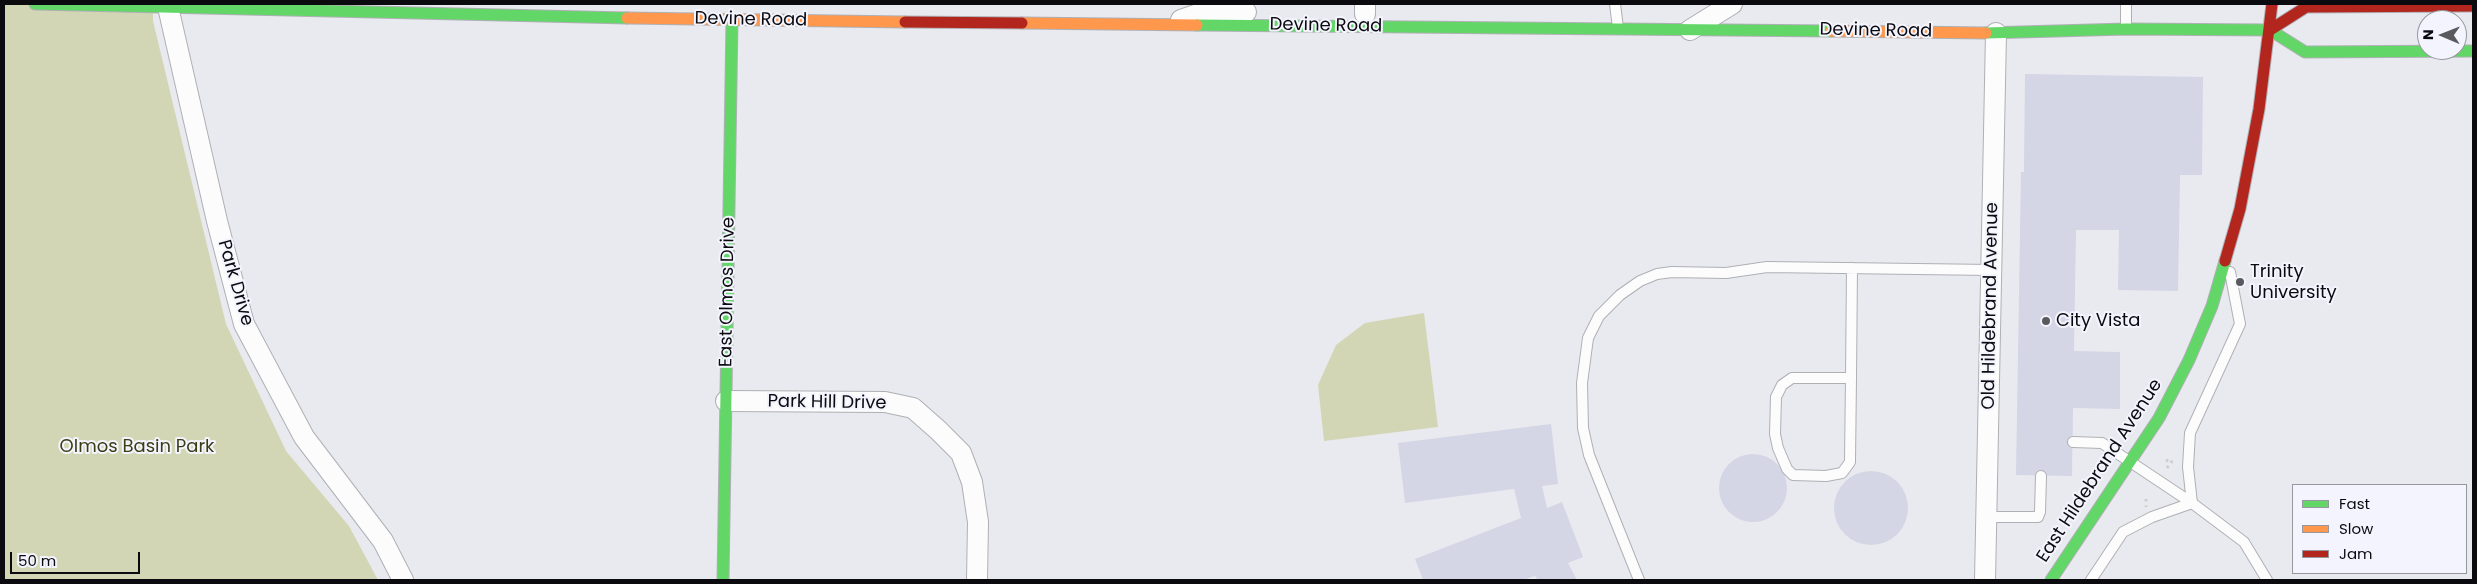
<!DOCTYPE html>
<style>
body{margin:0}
#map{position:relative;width:2477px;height:584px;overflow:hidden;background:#e9eaf0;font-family:Poppins,sans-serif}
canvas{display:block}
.frame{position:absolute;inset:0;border:5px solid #0b0b0f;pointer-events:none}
.legend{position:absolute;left:2292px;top:484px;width:175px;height:90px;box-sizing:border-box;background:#f4f4fe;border:1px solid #97979e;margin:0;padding:6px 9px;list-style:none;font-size:15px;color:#0b0b0f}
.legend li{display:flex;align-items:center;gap:10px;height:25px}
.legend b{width:25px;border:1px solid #97979e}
.north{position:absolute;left:2417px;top:10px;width:50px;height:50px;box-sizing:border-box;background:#f4f4fe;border:1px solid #97979e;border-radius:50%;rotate:271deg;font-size:14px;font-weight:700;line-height:20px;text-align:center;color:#0b0b0f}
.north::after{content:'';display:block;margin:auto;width:18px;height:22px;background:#59595e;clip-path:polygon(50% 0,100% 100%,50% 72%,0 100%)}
.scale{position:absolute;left:10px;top:552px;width:130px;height:22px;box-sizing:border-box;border:2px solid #0b0b0f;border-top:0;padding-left:6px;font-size:15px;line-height:18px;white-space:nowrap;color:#0b0b0f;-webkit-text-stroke:4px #f4f4fe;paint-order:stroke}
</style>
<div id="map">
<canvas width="2477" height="584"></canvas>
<div class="frame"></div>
<ul class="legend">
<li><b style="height:6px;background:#63d668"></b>Fast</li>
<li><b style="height:6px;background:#ff974d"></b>Slow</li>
<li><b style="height:6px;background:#b3261e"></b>Jam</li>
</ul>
<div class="north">N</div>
<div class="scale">50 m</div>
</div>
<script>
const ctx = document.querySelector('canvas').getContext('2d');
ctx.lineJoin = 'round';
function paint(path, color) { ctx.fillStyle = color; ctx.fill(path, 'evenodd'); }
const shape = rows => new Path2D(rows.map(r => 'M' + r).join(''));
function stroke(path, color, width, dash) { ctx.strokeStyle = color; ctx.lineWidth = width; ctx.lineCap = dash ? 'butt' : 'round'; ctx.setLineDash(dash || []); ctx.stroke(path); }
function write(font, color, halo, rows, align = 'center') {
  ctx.font = font + ' Poppins,sans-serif'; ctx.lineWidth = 4; ctx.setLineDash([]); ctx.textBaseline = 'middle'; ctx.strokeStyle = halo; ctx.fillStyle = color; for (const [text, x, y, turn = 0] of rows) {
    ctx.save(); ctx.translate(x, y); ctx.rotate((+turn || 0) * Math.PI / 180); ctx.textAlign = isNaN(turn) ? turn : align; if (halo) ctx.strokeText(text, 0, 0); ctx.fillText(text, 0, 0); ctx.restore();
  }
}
const green = shape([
 [4,4,153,4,153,21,226,324,286,451,349,526,378,580,4,580],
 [1424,313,1438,427,1324,441,1318,385,1336,345,1365,323]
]);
const building = shape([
 [2025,74,2203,77,2202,175,2180,175,2178,291,2118,290,2119,230,2076,230,2074,351,2120,352,2120,409,2073,408,2072,476,2016,475,2021,172,2024,172],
 [1551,424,1558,484,1542,486,1547,508,1562,502,1583,557,1568,563,1577,580,1538,580,1535,576,1523,580,1423,580,1415,559,1521,518,1514,489,1405,503,1398,443],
 '1719 488a34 34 0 1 1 68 0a34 34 0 1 1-68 0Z',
 '1834 508a37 37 0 1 1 74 0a37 37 0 1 1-74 0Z'
]);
const path = shape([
 [2166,460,2171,462],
 [2167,468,2171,462,2176,461],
 [2146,499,2146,507]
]);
const lane = shape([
 [1615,4,1618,28],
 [2126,4,2126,28],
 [1851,378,1792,378,1782,385,1776,397,1775,434,1778,448,1787,469,1793,475,1826,476,1842,473,1850,462,1851,378,1852,268],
 [2073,442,2102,443,2192,503,2244,542,2267,580],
 [2192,503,2188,467,2190,433,2240,324,2230,272],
 [1987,517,2038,517,2040,512,2041,476],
 [1639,580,1589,455,1583,428,1582,383,1588,338,1599,316,1620,295,1640,281,1657,274,1672,272,1726,273,1767,267,1992,270],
 [2091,580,2123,532,2152,517,2192,503]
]);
const street = shape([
 [168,7,217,221,244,324,304,437,383,541,403,580],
 [1365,14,1365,4],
 [1181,20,1207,11,1246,12],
 [1690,30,1732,4],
 [726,401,885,402,913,408,938,430,961,453,972,482,978,522,977,580],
 [1985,580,1996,33]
]);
const fast = shape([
 [35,4,627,18],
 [1197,25,1831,31],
 [2270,30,2305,52,2473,51],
 [1986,33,2126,29,2270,30],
 [723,580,732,20],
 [2051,580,2159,418,2189,360,2212,306,2225,261]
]);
const slow = shape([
 [627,18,905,22],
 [1022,23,1197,25],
 [1831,31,1986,33]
]);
const jam = shape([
 [905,22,1022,23],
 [2270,30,2306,7,2473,6],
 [2225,261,2240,209,2259,109,2272,4]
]);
const markers = [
 [2240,282,5,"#59595e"],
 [2046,321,5,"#59595e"]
];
const streetNames = [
 ["Devine Road",751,20,1],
 ["Devine Road",1326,26,1],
 ["Devine Road",1876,31,1],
 ["Park Drive",235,283,74],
 ["East Olmos Drive",728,292,-89],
 ["Old Hildebrand Avenue",1991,306,-89],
 ["Park Hill Drive",827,403,1],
 ["East Hildebrand Avenue",2100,471,-57]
];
const poiNames = [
 ["Trinity",2250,272],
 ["University",2250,293],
 ["City Vista",2056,321]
];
const parkNames = [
 ["Olmos Basin Park",137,447]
];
paint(green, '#d2d6b5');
paint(building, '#d4d5e5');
stroke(lane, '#afb0b4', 12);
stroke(street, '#afb0b4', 22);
stroke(fast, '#afb0b4', 13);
stroke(slow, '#afb0b4', 13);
stroke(jam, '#afb0b4', 13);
stroke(path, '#cdcdd0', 3, [2.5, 4]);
stroke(lane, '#fcfcfd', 10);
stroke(street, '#fcfcfd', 20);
stroke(fast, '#63d668', 11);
stroke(slow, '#ff974d', 11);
stroke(jam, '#b3261e', 11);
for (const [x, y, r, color] of markers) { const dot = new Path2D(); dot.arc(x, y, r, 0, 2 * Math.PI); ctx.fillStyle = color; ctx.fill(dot); stroke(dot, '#f4f4fe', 2); }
write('18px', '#0b0b0f', '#f4f4fe', streetNames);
write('18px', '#0b0b0f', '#f4f4fe', poiNames, 'left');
write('18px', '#3a3d13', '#f4f4fe', parkNames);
</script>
